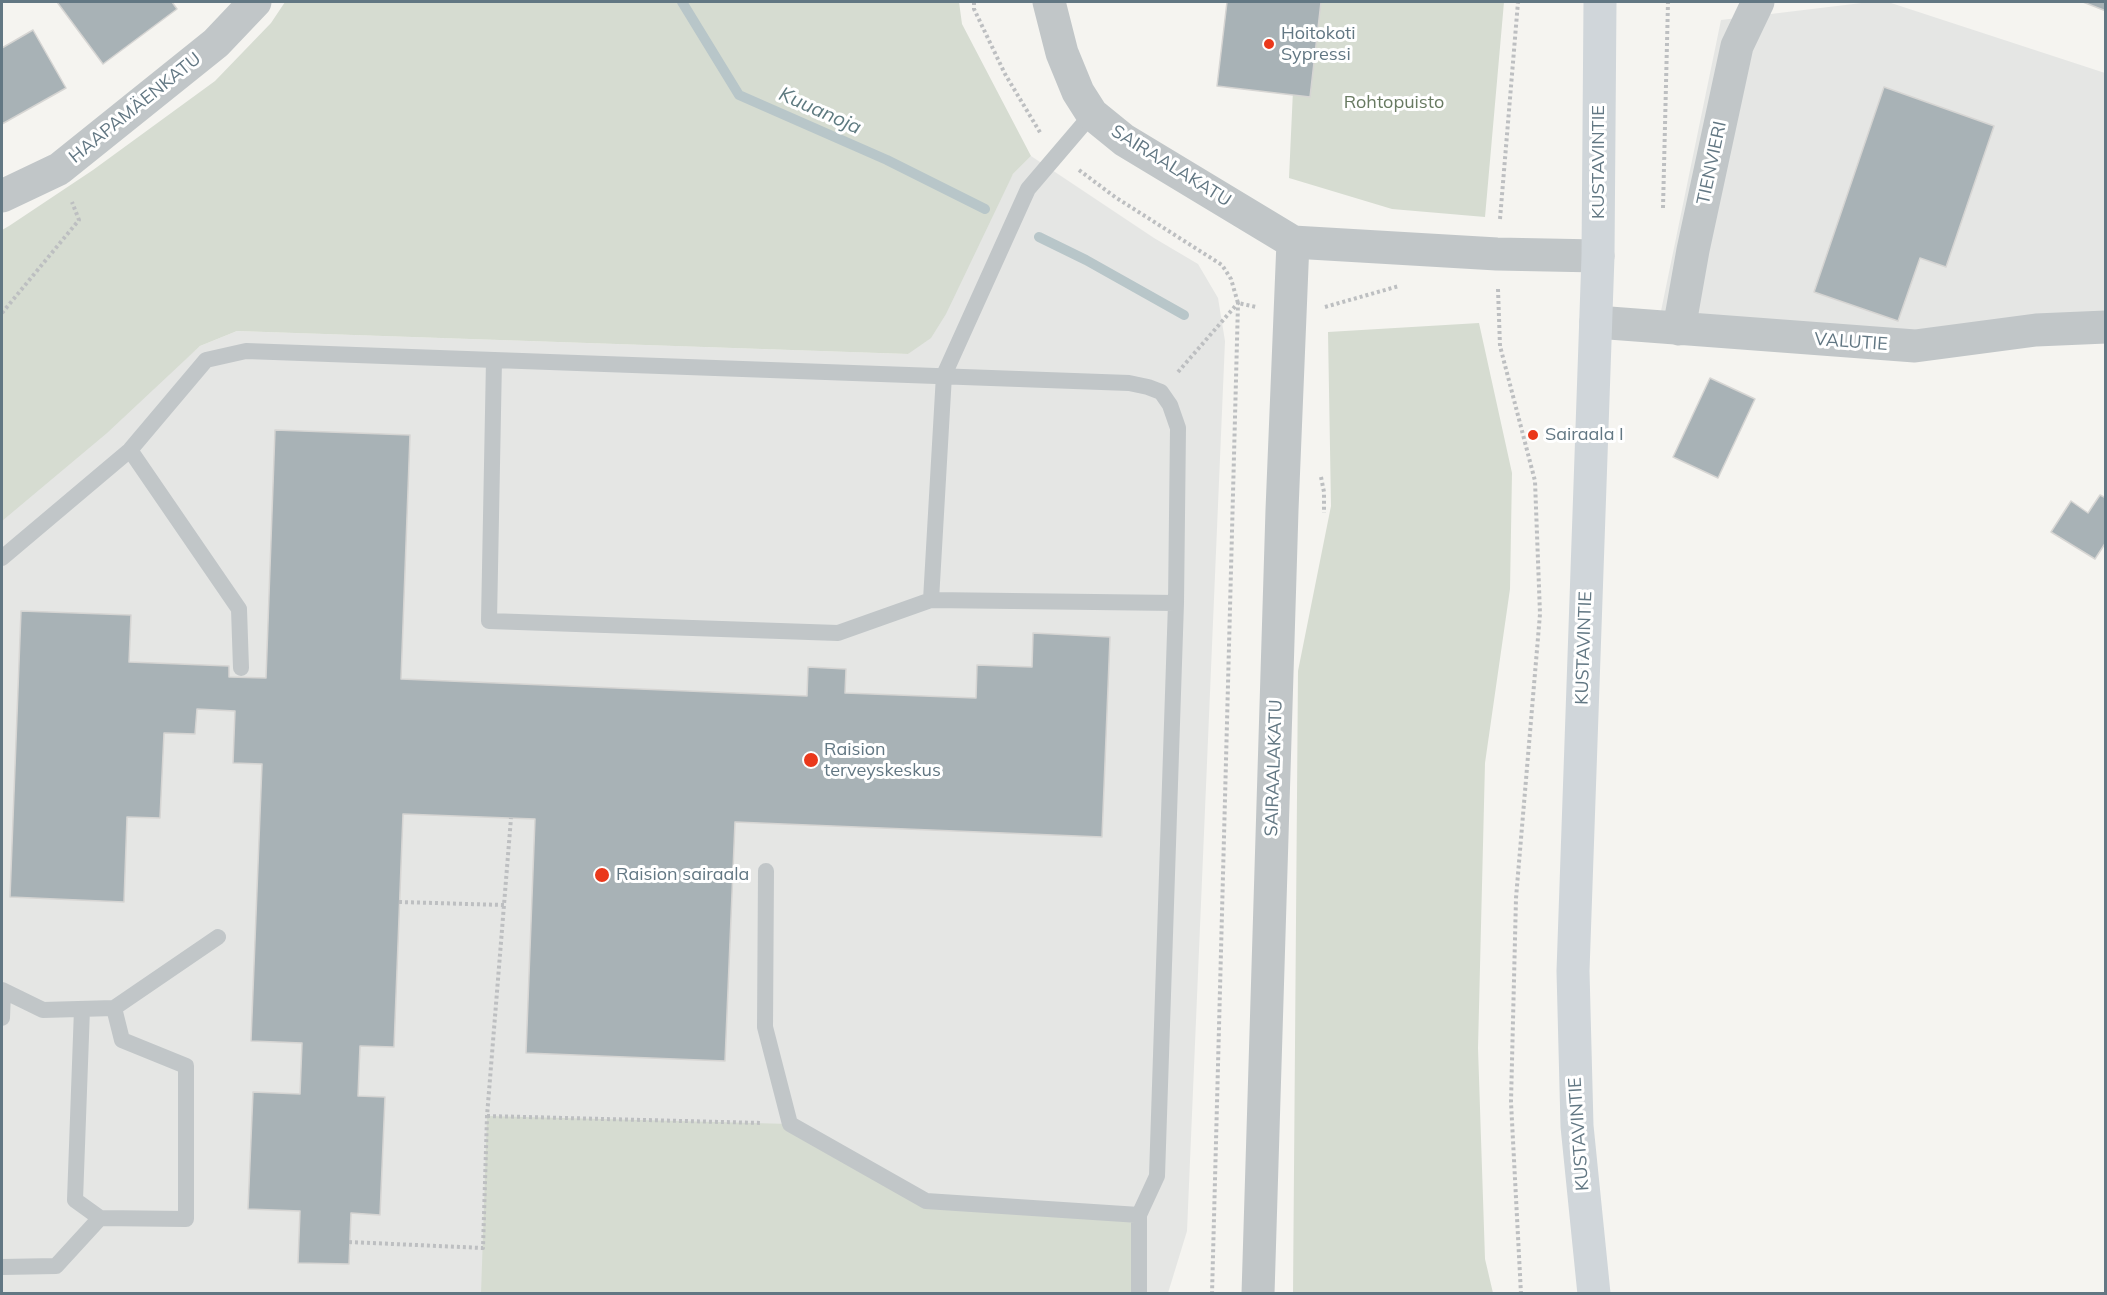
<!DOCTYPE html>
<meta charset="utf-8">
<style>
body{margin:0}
#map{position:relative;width:2107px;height:1295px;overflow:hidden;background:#f5f4f0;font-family:Mulish,sans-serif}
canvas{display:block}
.frame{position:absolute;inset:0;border:3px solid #627783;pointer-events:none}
</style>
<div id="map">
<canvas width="2107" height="1295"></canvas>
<div class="frame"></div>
</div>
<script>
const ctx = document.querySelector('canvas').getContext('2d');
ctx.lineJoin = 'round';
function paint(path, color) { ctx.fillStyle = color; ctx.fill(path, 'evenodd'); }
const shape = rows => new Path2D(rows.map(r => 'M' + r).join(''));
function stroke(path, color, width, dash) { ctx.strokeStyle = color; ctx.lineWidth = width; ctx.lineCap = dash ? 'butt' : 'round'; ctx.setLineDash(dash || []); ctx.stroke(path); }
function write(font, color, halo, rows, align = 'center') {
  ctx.font = font + ' Mulish,sans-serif'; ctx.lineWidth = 6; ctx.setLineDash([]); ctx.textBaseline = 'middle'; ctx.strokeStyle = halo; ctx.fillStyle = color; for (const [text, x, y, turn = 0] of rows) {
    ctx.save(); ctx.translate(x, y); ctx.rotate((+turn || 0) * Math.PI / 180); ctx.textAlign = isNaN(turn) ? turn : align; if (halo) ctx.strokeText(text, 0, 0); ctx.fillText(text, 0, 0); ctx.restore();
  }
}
const built = shape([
 [1870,2,1888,2,2105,73,2105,339,2038,341,1661,311,1721,20],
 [1031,156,1154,238,1198,264,1218,298,1225,341,1187,1231,1168,1293,2,1293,2,519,200,346,237,331,908,354,1013,174]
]);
const green = shape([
 [285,2,959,2,962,24,1031,156,1013,174,946,314,931,338,908,354,237,331,200,346,107,433,2,521,2,230,9,226,93,170,215,81,271,23],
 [1297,2,1504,2,1485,217,1392,209,1289,178],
 [1479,323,1512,473,1510,589,1485,763,1478,1048,1485,1259,1493,1293,1293,1293,1298,671,1331,506,1328,332],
 [487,1116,790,1124,926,1201,1139,1215,1139,1293,481,1294]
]);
const stream = shape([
 [682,2,739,95,887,160,985,209],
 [1039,237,1086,260,1184,315]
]);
const building = shape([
 [57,2,172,2,177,9,103,64,57,2],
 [1227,2,1321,2,1310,97,1217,86,1227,2],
 [2083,2,2106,2,2106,11,2083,2],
 [33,30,66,88,2,124,2,48,33,30],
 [1884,87,1994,126,1946,267,1920,258,1898,321,1814,292,1884,87],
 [1710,378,1755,399,1718,478,1673,457,1710,378],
 [275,430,410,435,401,679,807,696,808,667,846,669,845,693,976,698,977,665,1032,667,1033,633,1110,637,1102,837,735,822,725,1061,526,1053,535,819,403,814,394,1047,360,1046,358,1096,385,1097,380,1215,351,1213,349,1264,298,1263,300,1211,248,1209,253,1092,300,1094,302,1043,251,1041,262,764,233,763,235,711,197,709,195,734,164,733,160,818,127,817,124,902,10,897,21,611,131,615,129,662,229,666,229,677,266,678,275,430],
 [2100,495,2106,498,2106,542,2095,559,2051,532,2071,501,2088,513,2100,495]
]);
const path = shape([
 [974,2,974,9,1005,74,1041,134],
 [1079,170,1115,197,1222,265,1231,279,1238,303,1256,307],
 [1663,208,1668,2],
 [1500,219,1518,2],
 [1498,289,1500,346,1535,481,1540,614,1516,898,1511,1102,1521,1294],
 [1325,307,1399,286],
 [2,313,79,220,72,202],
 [1178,372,1238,303,1212,1294],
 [1321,477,1324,492,1324,513],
 [399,902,504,905],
 [487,1116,762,1123],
 [349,1242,483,1248,487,1116,511,818]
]);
const service = shape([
 [494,360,489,621,838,633,931,600,1176,603],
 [130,450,239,609,241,668],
 [2,558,130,450,206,360,246,351,1129,383,1148,387,1161,392,1170,405,1178,428,1176,603,1157,1176,1139,1215,1139,1294],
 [931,600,944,375,1028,189,1092,114],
 [766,871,765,1027,790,1124,926,1201,1139,1215],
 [2,990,43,1010,114,1008,218,937],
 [82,1009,75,1200,100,1218],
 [2,1018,3,991],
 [2,1267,56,1266,100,1218,186,1219,186,1066,122,1040,114,1008]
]);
const minor = shape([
 [2,196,59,169,216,43,255,2],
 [1596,322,1915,346,2036,330,2106,327],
 [1679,329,1693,250,1737,46,1758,2]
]);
const tertiary = shape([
 [1049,2,1062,53,1078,92,1092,114,1124,140,1293,242,1497,254,1598,256],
 [1258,1294,1282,510,1293,242]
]);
const secondary = shape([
 [1594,1294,1577,1126,1573,971,1598,256,1600,2]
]);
const markers = [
 [1269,44,6,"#ea381b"],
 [1533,435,6,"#ea381b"],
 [811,760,8,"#ea381b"],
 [602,875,8,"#ea381b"]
];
const poiNames = [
 ["Hoitokoti",1281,34],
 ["Sypressi",1281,55],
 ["Sairaala I",1545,435],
 ["Raision",824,750],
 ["terveyskeskus",824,771],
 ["Raision sairaala",616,875]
];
const parkNames = [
 ["Rohtopuisto",1394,103]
];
const streetNames = [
 ["HAAPAMÄENKATU",135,108,-39],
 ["KUSTAVINTIE",1599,162,-90],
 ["TIENVIERI",1712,163,-78],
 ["SAIRAALAKATU",1171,166,32],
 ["VALUTIE",1851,342,4],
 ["KUSTAVINTIE",1584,648,-88],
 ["SAIRAALAKATU",1274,768,-88],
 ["KUSTAVINTIE",1579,1134,-94]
];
const waterNames = [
 ["Kuuanoja",820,111,24]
];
paint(built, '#e5e6e4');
paint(green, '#d6dcd1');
stroke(stream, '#b8c6c9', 10);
paint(building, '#a8b2b6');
stroke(building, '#d6d5d3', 1.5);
stroke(path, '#bdbfc1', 4, [3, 3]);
stroke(service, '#c1c6c8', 16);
stroke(minor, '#c1c6c8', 33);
stroke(tertiary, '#c1c6c8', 33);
stroke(secondary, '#d0d6da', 33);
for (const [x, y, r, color] of markers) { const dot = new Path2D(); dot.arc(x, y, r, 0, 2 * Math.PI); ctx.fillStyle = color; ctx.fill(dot); stroke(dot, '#fff', 2); }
write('18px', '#627783', '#fff', poiNames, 'left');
write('18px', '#687a61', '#fff', parkNames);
write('18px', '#627783', '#fff', streetNames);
write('italic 20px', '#5e7a80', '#fff', waterNames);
</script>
